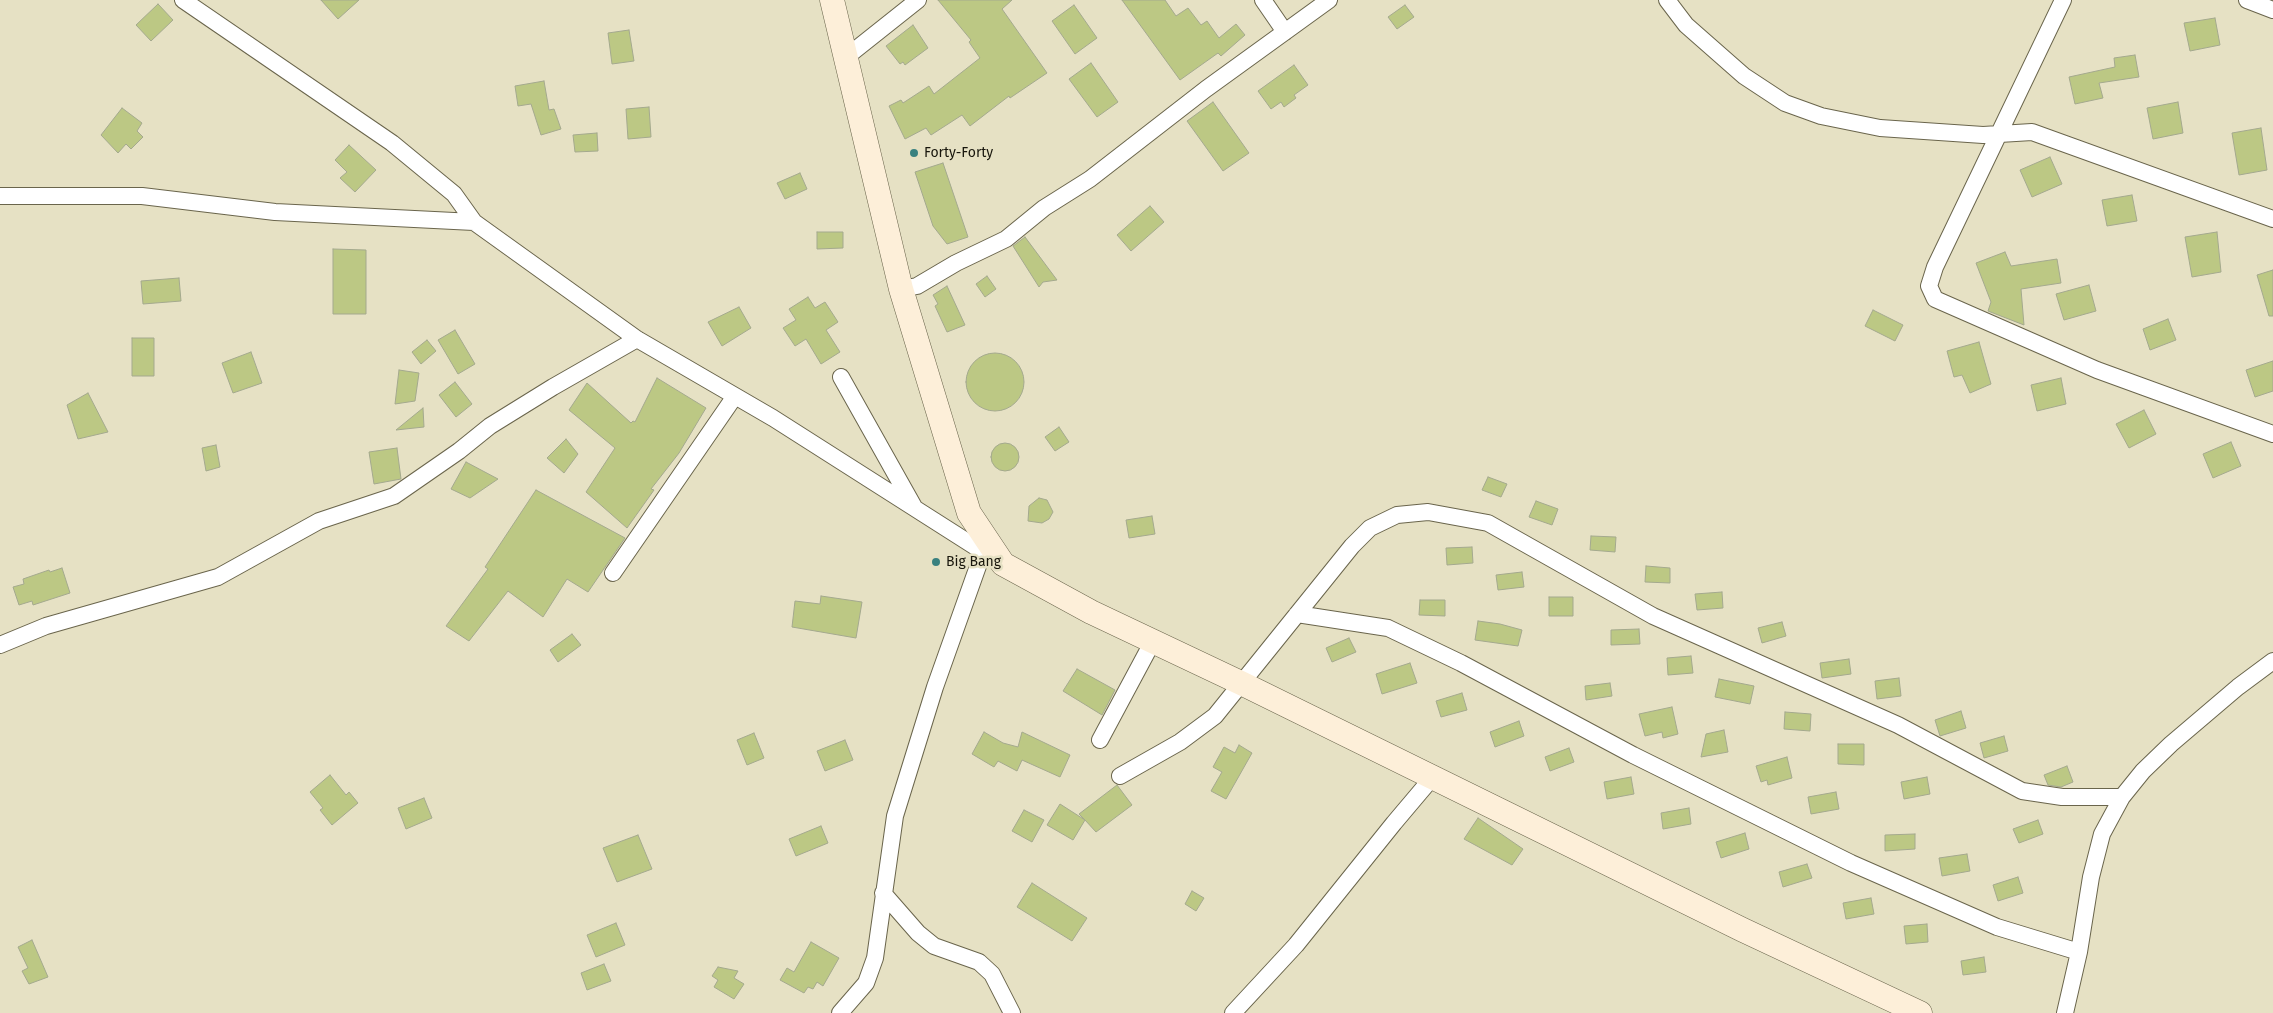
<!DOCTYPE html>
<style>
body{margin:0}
canvas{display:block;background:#e6e1c4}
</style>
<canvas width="2273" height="1013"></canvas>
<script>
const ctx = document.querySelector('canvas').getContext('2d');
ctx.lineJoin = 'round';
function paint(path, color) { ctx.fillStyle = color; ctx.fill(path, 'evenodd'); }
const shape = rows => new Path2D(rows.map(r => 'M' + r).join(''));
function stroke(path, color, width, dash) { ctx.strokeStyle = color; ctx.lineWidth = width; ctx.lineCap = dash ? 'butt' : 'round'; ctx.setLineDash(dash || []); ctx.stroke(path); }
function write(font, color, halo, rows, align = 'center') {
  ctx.font = font + ' "Fira Sans",sans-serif'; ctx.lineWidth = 5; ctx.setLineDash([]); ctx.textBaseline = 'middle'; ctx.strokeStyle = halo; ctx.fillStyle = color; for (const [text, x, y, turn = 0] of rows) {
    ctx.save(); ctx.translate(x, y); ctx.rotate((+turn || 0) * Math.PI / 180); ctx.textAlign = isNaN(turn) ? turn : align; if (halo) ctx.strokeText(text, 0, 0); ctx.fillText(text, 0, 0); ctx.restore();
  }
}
const building = shape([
 [321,0,359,0,338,19,321,0],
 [938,0,1012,0,1002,9,1047,73,1010,98,1009,96,970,126,962,115,931,135,926,128,905,139,889,106,901,100,903,103,929,86,934,94,980,58,969,42,971,40,938,0],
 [1122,0,1165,0,1176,16,1188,8,1201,25,1207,21,1219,38,1236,24,1245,35,1221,56,1218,53,1180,80,1122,0],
 [158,4,173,20,151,41,136,25,158,4],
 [1074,5,1097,38,1075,54,1052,21,1074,5],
 [1405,5,1414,17,1397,29,1388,17,1405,5],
 [2215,18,2220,45,2190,51,2184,23,2215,18],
 [913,25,928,48,905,65,903,62,900,64,886,46,913,25],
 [629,30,634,61,612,64,608,33,629,30],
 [2135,55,2139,77,2099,83,2103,98,2075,104,2069,77,2115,67,2114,58,2135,55],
 [1091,63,1118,102,1097,117,1069,79,1091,63],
 [1294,65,1308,85,1294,95,1296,98,1284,107,1281,102,1271,109,1258,91,1294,65],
 [544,81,549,110,554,109,561,129,541,135,531,104,518,106,515,86,544,81],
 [1213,102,1249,153,1223,171,1187,121,1213,102],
 [2178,102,2183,133,2153,139,2147,108,2178,102],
 [649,107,651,137,628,139,626,109,649,107],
 [122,108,142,123,137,131,143,137,131,149,126,144,118,153,101,135,122,108],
 [2261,128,2267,170,2239,175,2232,133,2261,128],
 [597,133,598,151,575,152,573,135,597,133],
 [349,145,376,170,355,192,340,178,347,172,335,160,349,145],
 [2050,157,2062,184,2032,197,2020,170,2050,157],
 [943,163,968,237,947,244,933,226,915,172,943,163],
 [800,173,807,189,785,199,777,183,800,173],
 [2132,195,2137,221,2107,226,2102,200,2132,195],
 [1150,206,1164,222,1131,251,1117,235,1150,206],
 [817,232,843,232,843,248,817,249,817,232],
 [2217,232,2221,272,2192,277,2185,237,2217,232],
 [1025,237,1057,280,1043,282,1039,287,1013,246,1025,237],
 [333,249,366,250,366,314,333,314,333,249],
 [2005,252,2011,266,2057,259,2061,283,2021,289,2024,325,1988,311,1991,302,1976,263,2005,252],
 [2273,270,2273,316,2269,316,2257,275,2273,270],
 [987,276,996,289,985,297,976,284,987,276],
 [179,278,181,301,143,304,141,281,179,278],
 [2089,285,2096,311,2064,320,2056,294,2089,285],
 [947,286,965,325,947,332,935,306,938,304,933,295,947,286],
 [808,297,815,308,825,302,838,322,826,330,840,352,821,364,806,339,795,346,783,328,796,320,789,309,808,297],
 [739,307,751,328,722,346,708,322,739,307],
 [1873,310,1903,325,1895,341,1865,326,1873,310],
 [2168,319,2176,340,2150,350,2143,329,2168,319],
 [455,330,475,364,458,374,438,340,455,330],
 [132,338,154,338,154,376,132,376,132,338],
 [427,340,436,351,421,364,412,352,427,340],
 [1979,342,1991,384,1970,393,1962,375,1954,377,1947,351,1979,342],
 [251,352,262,383,233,393,222,363,251,352],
 '966 382a29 29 0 1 1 58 0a29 29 0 1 1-58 0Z',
 [2273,361,2273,391,2255,397,2246,370,2273,361],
 [399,370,419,373,415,401,395,404,399,370],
 [657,378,706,408,679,453,651,489,654,490,627,528,586,492,615,448,569,410,587,383,631,423,633,421,635,422,657,378],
 [2061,378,2066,404,2037,411,2031,385,2061,378],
 [455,382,472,404,456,417,439,395,455,382],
 [88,393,108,432,78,439,67,405,88,393],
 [423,408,424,427,396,430,423,408],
 [2144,410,2156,434,2129,448,2116,424,2144,410],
 [1059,427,1069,442,1055,451,1045,437,1059,427],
 [566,439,578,454,564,473,547,458,566,439],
 [2231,442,2241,466,2213,478,2203,454,2231,442],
 '991 457a14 14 0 1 1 28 0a14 14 0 1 1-28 0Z',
 [216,445,220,467,206,471,202,448,216,445],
 [397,448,401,479,374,484,369,452,397,448],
 [466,462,498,479,470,498,451,489,466,462],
 [1488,477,1507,484,1501,497,1482,490,1488,477],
 [536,490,625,538,588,592,567,579,543,617,508,591,469,641,446,626,488,569,485,567,536,490],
 [1039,498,1047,500,1053,512,1049,519,1042,523,1028,521,1029,506,1039,498],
 [1536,501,1558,509,1552,525,1529,517,1536,501],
 [1152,516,1155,534,1129,538,1126,520,1152,516],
 [1591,536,1616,537,1615,552,1590,550,1591,536],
 [1472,547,1473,563,1447,565,1446,548,1472,547],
 [1646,566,1670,568,1670,583,1645,582,1646,566],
 [62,568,70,593,33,605,32,601,19,605,13,587,24,584,23,579,49,570,50,572,62,568],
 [1522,572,1524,587,1498,590,1496,575,1522,572],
 [1722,592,1723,608,1697,610,1695,594,1722,592],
 [821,596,862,602,856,638,792,627,795,601,820,604,821,596],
 [1549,597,1573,597,1573,616,1549,616,1549,597],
 [1420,600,1445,600,1445,616,1419,615,1420,600],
 [1478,621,1500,624,1522,630,1518,646,1475,640,1478,621],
 [1782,622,1786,636,1762,643,1758,628,1782,622],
 [1639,629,1640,644,1611,645,1611,630,1639,629],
 [572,634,581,645,558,662,550,650,572,634],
 [1349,638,1356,652,1332,662,1326,648,1349,638],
 [1691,656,1693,673,1668,675,1667,658,1691,656],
 [1849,659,1851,674,1822,678,1820,663,1849,659],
 [1410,663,1417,683,1382,694,1376,674,1410,663],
 [1077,669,1115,690,1102,715,1063,691,1077,669],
 [1899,678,1901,696,1877,699,1875,681,1899,678],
 [1719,679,1754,686,1750,704,1715,697,1719,679],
 [1610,683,1612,696,1586,700,1585,686,1610,683],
 [1462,693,1467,710,1441,717,1436,701,1462,693],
 [1672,707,1678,734,1663,738,1662,732,1645,736,1639,714,1672,707],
 [1961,711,1966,728,1940,736,1935,720,1961,711],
 [1785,712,1811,714,1810,731,1784,729,1785,712],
 [1519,721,1524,736,1495,747,1490,732,1519,721],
 [1724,730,1728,752,1701,757,1706,734,1724,730],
 [984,732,1003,743,1018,747,1022,732,1070,755,1060,777,1022,760,1017,771,998,761,994,767,972,754,984,732],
 [754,733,764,758,747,765,737,740,754,733],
 [2004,736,2008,751,1984,758,1980,743,2004,736],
 [845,740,853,760,825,771,817,751,845,740],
 [1838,744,1864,744,1864,765,1838,764,1838,744],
 [1239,745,1252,753,1226,799,1211,791,1222,772,1213,767,1224,747,1235,753,1239,745],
 [1569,748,1574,762,1550,771,1545,757,1569,748],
 [1787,757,1792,778,1768,785,1767,780,1761,782,1756,766,1787,757],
 [2067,766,2073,782,2061,787,2048,785,2044,775,2067,766],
 [330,775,346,795,349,792,358,803,332,825,320,810,323,808,310,792,330,775],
 [1631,777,1634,794,1607,799,1604,782,1631,777],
 [1927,777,1930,794,1904,799,1901,782,1927,777],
 [1117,785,1132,805,1096,832,1085,820,1073,840,1047,825,1060,804,1085,820,1079,814,1117,785],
 [1836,792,1839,809,1811,814,1808,797,1836,792],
 [424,798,432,818,406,829,398,808,424,798],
 [1689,808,1691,824,1663,829,1661,813,1689,808],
 [1024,810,1044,820,1032,842,1012,831,1024,810],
 [1478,818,1523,849,1512,865,1464,839,1478,818],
 [2038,820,2043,834,2019,843,2013,829,2038,820],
 [821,826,828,843,796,856,789,839,821,826],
 [1745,833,1749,849,1721,858,1716,842,1745,833],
 [1915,834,1915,849,1885,851,1885,835,1915,834],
 [638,835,652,869,617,882,603,848,638,835],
 [1967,854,1970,871,1942,876,1939,858,1967,854],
 [1807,864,1812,878,1783,887,1779,872,1807,864],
 [2018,877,2023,893,1998,901,1993,885,2018,877],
 [1032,883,1087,918,1072,941,1017,907,1032,883],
 [1192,891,1204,898,1196,911,1185,904,1192,891],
 [1871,898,1874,914,1846,919,1843,903,1871,898],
 [616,923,625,945,596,957,587,935,616,923],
 [1927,924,1928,942,1906,944,1904,926,1927,924],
 [32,940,48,977,29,984,22,971,28,968,18,947,32,940],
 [811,942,839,958,823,986,817,982,813,989,808,987,804,993,780,980,787,968,794,972,811,942],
 [1984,957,1986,972,1963,975,1961,961,1984,957],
 [604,964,611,981,587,990,581,973,604,964],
 [718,967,738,971,734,978,744,984,734,999,714,987,718,980,712,976,718,967]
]);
const street = shape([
 [183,0,392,143,454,194,474,222,637,339,773,418,996,560],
 [1263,0,1285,32],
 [1667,0,1686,25,1744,76,1785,103,1821,116,1880,128,1983,135,2032,132,2273,219],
 [2063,0,1935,267,1929,286,1935,299,2097,370,2273,434],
 [2247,0,2273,10],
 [845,58,918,0],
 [0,196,142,196,275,212,474,222],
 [901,289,917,286,956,263,1006,239,1044,208,1090,179,1206,89,1329,0],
 [841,377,914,507],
 [613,573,735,396],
 [1297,614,1388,628,1461,663,1633,755,1851,863,1997,927,2079,952],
 [0,645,46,626,218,577,319,521,394,496,459,451,490,426,553,387,637,339],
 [1100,740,1153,641],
 [1120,776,1180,742,1215,716,1352,546,1370,528,1397,515,1428,512,1488,523,1653,616,1898,725,2022,791,2062,797,2122,797],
 [883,893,918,933,934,946,979,962,992,974,1012,1013],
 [840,1013,866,983,875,958,895,816,935,687,983,552],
 [1233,1013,1296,945,1394,823,1432,778],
 [2065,1013,2079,952,2091,877,2102,834,2122,797,2143,771,2171,744,2238,687,2273,661]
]);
const secondary = shape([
 [832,0,901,289,969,513,1003,564,1091,612,1243,684,1743,930,1920,1013]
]);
const markers = [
 [914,153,5,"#39817f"],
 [936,562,5,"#39817f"]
];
const poiNames = [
 ["Forty-Forty",924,153],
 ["Big Bang",946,562]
];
paint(building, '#bcc884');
stroke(building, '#a4a98e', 1);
stroke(street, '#6a654c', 18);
stroke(secondary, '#6a654c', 25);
stroke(street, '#fff', 16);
stroke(secondary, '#fdefd9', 24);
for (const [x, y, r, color] of markers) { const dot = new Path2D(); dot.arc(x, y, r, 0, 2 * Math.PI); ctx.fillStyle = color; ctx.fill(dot); stroke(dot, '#e6e1c4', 2); }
write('14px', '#18160c', '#e6e1c4', poiNames, 'left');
</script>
